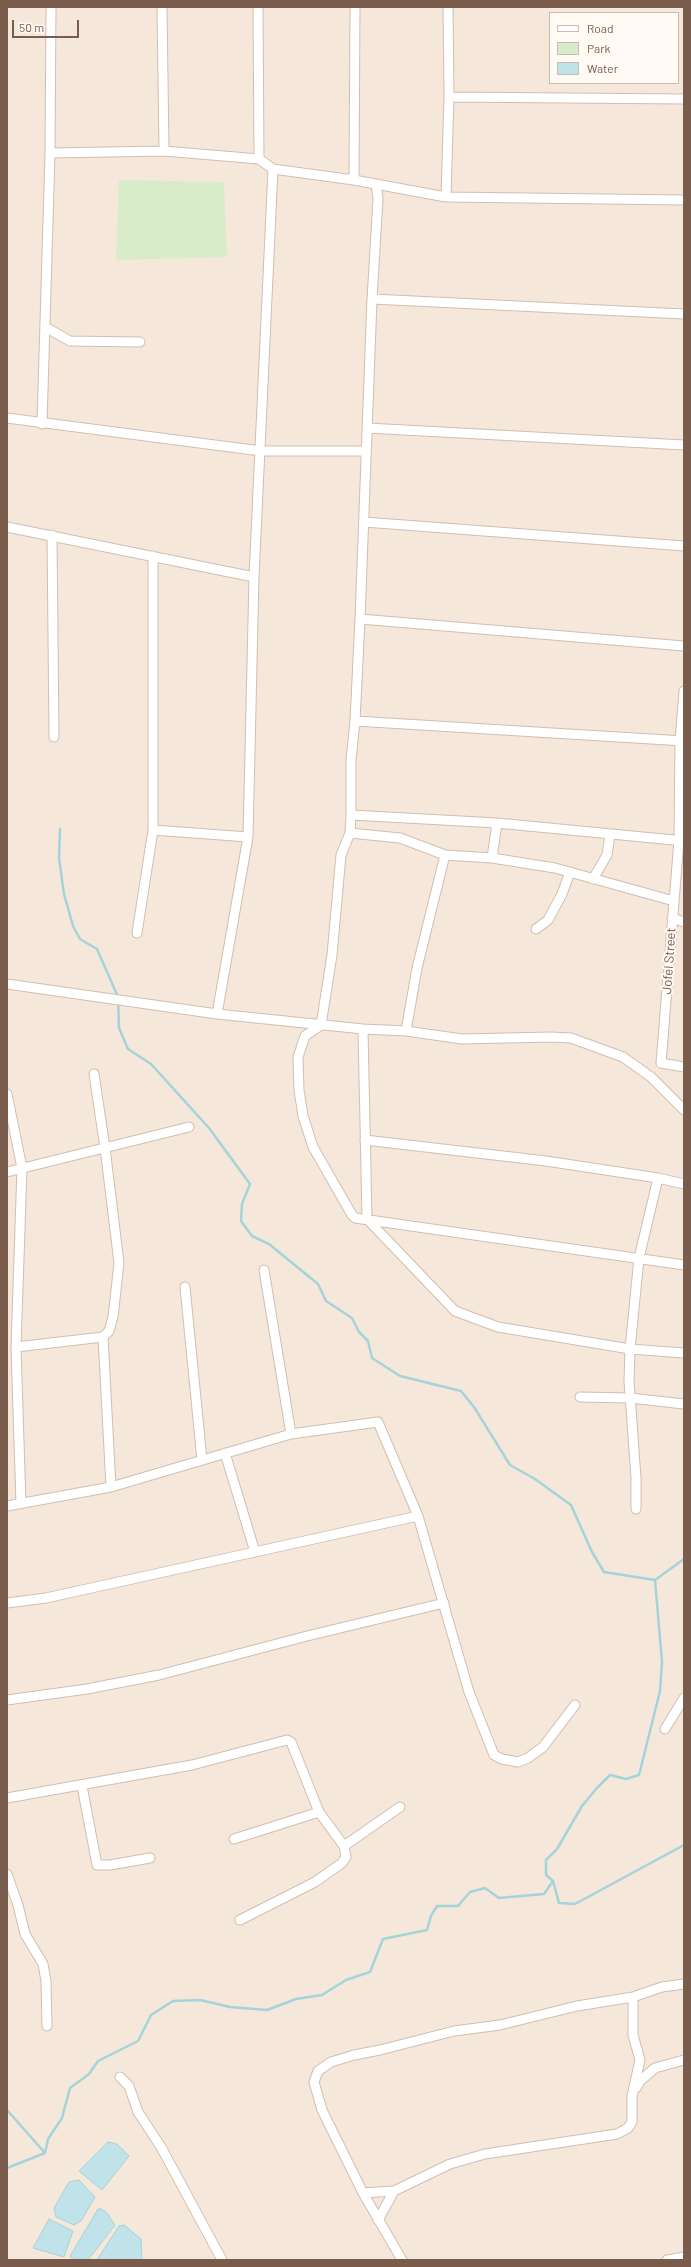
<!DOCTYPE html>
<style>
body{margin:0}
#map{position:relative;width:691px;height:2267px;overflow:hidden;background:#fdf6ec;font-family:Barlow,sans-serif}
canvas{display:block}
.frame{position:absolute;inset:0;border:8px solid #7a5c4d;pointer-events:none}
.legend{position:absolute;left:549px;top:12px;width:130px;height:72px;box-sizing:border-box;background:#fffaf3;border:1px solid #cabbb1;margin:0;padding:5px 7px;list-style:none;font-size:12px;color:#7a5c4d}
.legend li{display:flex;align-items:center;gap:8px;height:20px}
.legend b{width:20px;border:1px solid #cabbb1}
.scale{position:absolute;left:12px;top:20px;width:67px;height:18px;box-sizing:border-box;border:2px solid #7a5c4d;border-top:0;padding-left:5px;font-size:12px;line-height:14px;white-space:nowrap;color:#7a5c4d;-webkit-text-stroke:3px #fffaf3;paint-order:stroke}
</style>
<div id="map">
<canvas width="691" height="2267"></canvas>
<div class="frame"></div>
<ul class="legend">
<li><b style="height:5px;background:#fff"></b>Road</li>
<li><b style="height:11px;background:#d8ecc9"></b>Park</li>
<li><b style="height:11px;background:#bfe3e8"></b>Water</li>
</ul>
<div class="scale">50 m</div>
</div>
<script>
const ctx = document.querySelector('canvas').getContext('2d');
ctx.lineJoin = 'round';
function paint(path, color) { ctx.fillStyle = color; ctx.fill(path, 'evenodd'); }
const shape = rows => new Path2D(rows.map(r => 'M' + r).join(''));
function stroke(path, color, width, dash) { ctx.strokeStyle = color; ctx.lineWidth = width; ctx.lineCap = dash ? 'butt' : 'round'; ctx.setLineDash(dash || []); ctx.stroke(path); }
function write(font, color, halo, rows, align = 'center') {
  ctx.font = font + ' Barlow,sans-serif'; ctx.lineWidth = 4; ctx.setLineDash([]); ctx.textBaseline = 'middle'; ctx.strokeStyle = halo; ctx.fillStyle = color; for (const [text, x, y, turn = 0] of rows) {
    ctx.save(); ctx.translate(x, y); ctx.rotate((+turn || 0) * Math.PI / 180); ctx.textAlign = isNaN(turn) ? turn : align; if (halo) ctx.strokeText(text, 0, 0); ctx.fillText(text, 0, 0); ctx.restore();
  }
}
const residential = shape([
 [7,7,684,7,684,2260,7,2260],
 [550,13,678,13,678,83,550,83]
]);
const green = shape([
 [119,180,224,182,227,257,116,260]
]);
const water = shape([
 [108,2142,117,2144,129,2156,102,2190,79,2171,108,2142],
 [79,2180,95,2197,81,2221,74,2225,56,2217,54,2208,69,2182,79,2180],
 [98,2209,101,2209,107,2213,115,2225,88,2260,73,2260,70,2256,98,2209],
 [49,2219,73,2231,64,2257,33,2248,49,2219],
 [124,2225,141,2239,142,2260,97,2260,119,2226,124,2225]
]);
const stream = shape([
 [60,829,59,858,64,894,73,926,80,939,97,949,118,997,119,1028,128,1049,151,1064,209,1128,250,1184,242,1204,241,1221,252,1236,269,1244,318,1284,326,1301,352,1318,359,1332,368,1341,372,1358,400,1376,461,1391,474,1407,510,1465,535,1479,571,1505,592,1552,604,1572,655,1580,684,1559],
 [655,1580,662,1662,660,1691,639,1775,626,1779,610,1775,597,1788,582,1806,557,1849,546,1860,546,1875,553,1881,559,1903,575,1904,684,1845],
 [7,2110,45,2153],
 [7,2168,45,2153,48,2139,62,2118,70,2088,89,2074,98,2061,138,2041,151,2015,173,2001,200,2000,230,2007,267,2010,296,1999,322,1995,346,1980,370,1972,383,1939,427,1930,431,1916,437,1906,458,1906,470,1892,485,1888,499,1898,544,1894,553,1881]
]);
const minor = shape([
 [162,7,164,151],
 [258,7,259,159],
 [449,97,684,99],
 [50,153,164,151,259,159,273,169,354,180,446,197,684,200],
 [354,180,355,7],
 [376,184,378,199,372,299,360,619,355,721,351,760,351,815,350,833,341,855,332,955,321,1025,305,1036,298,1057,299,1090,303,1116,313,1147,352,1215,355,1218,684,1265],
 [446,197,449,97,448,7],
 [372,299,684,314],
 [45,327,70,341,140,342],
 [7,418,261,451,366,451],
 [42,424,50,153,51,7],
 [367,428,684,445],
 [364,522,684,546],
 [7,527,254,577],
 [52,535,54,737],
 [360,619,684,646],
 [684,691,680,741,679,840,661,1063,684,1067],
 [355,721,684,741],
 [351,815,497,823,684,841],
 [153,830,248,837],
 [350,833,400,838,445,855,417,968,406,1031],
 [445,855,492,858,497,823],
 [492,858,555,868,674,901],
 [593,879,607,855,610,835],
 [672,918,684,922],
 [536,929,548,920,562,894,570,872],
 [137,933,153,830,153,556],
 [7,984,217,1014,363,1029,406,1031,462,1039,551,1037,571,1038,623,1057,651,1077,684,1110],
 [217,1014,248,837,254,577,273,169],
 [363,1029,367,1219,455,1311,498,1327,630,1349,684,1353],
 [7,1094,22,1168,16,1347,21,1504],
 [365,1140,546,1161,658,1178,684,1184],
 [7,1172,189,1127],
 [264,1270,291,1434],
 [185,1287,202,1460],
 [103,1337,111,1487],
 [16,1347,103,1337,109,1331,113,1317,119,1263,105,1148,94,1074],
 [580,1397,630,1398,684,1404],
 [225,1453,255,1552],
 [7,1506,111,1487,291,1434,378,1422,418,1516,469,1692,494,1755,502,1759,518,1762,528,1758,543,1747,575,1705],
 [636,1509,636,1478,629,1381,630,1349,639,1258,658,1178],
 [7,1603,46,1598,418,1516],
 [7,1700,87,1689,159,1675,307,1636,444,1603],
 [665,1729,684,1698],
 [82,1786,97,1865,110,1865,150,1858],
 [7,1798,192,1765,287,1740,291,1742,319,1812,344,1846,346,1857,342,1863,315,1882,240,1920],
 [234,1839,319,1812],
 [344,1846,400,1807],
 [7,1874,18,1905,25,1934,43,1964,46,1981,47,2026],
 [120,2077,129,2086,138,2112,161,2147,222,2260],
 [636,2088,640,2081,655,2068,684,2060],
 [363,2193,394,2191,450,2164,485,2154,617,2134,628,2128,632,2122,632,2096,640,2060,633,2035,633,1997],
 [378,2220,394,2191],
 [402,2260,363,2193,322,2110,314,2082,318,2071,331,2062,354,2055,380,2050,454,2031,500,2025,577,2006,633,1997,662,1987,684,1984],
 [667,2260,684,2257]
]);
const streetNames = [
 ["Jofel Street",669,961,-86]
];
paint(residential, '#f5e8da');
paint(green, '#d8ecc9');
paint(water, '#bfe3e8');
stroke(water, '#a5d3da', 1);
stroke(stream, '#a5d3da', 2.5);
stroke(minor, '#d1beb0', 11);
stroke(minor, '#fff', 9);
write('13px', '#7a5c4d', '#fffaf3', streetNames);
</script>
